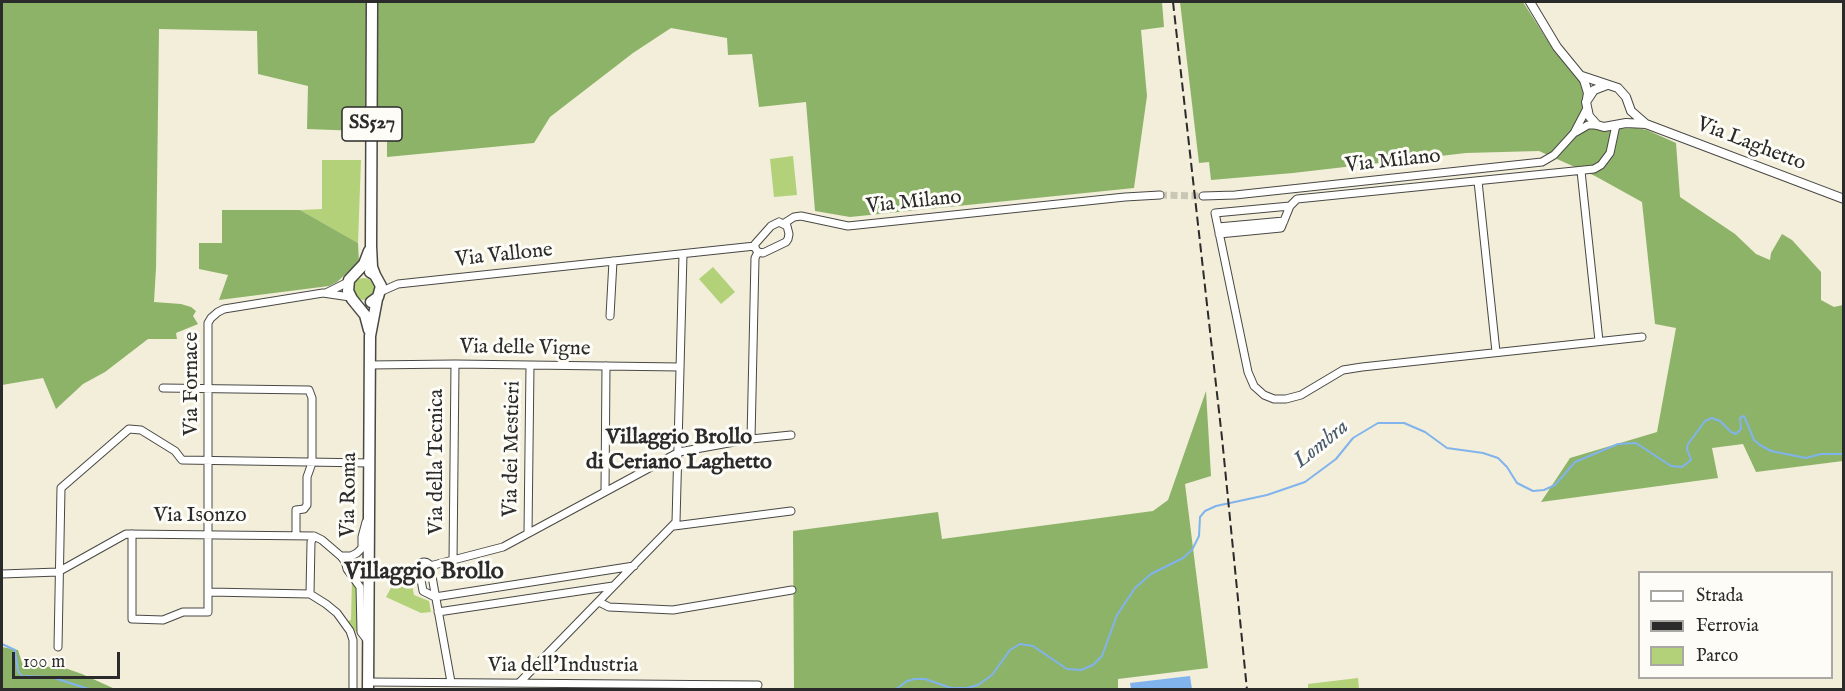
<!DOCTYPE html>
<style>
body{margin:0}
#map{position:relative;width:1845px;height:691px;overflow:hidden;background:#f2eeda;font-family:"IM FELL English",serif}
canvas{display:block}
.frame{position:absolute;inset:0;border:3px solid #2b2b2b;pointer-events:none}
.legend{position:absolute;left:1638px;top:571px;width:195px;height:108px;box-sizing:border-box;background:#fdfcf7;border:2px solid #a9a8a5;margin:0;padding:8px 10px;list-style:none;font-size:18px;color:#2b2b2b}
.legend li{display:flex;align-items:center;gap:12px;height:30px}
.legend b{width:30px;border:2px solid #a9a8a5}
.scale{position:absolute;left:12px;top:652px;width:108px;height:27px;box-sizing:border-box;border:3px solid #2b2b2b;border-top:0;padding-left:8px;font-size:18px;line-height:21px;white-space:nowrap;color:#2b2b2b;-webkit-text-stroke:4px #fdfcf7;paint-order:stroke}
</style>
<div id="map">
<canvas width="1845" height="691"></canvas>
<div class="frame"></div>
<ul class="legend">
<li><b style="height:8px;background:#fff"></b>Strada</li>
<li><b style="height:8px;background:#2b2b2b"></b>Ferrovia</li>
<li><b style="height:16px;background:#b2d178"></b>Parco</li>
</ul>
<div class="scale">100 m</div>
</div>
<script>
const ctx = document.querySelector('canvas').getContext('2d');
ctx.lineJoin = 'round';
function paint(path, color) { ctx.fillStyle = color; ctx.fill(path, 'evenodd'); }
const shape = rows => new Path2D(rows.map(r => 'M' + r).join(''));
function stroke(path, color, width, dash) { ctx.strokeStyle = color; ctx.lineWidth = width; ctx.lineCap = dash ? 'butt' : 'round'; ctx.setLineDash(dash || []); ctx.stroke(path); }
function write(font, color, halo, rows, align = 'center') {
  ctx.font = font + ' "IM FELL English",serif'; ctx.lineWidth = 6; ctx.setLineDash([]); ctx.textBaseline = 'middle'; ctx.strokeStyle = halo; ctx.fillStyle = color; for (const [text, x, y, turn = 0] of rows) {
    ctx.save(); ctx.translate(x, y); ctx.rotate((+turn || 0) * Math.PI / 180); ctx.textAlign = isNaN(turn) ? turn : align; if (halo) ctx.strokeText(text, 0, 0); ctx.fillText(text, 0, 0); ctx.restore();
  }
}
const green = shape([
 [793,156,797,195,774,197,770,159],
 [322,160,361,160,358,243,300,210,322,209],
 [713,267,735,292,721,304,699,279],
 '353 289a11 11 0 1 1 22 0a11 11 0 1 1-22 0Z',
 [410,574,414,595,429,601,431,612,421,613,386,597,392,586,402,577],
 [352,580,358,595,358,635,348,621,351,620],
 [1358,678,1359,689,1308,689,1308,684]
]);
const forest = shape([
 [2,2,1162,2,1164,27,1141,30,1147,96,1134,188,850,217,815,211,806,102,759,107,752,54,728,55,727,38,671,28,633,53,550,117,534,143,387,157,387,132,307,129,308,86,258,74,257,31,159,29,156,268,154,302,181,304,191,307,196,311,193,316,198,324,176,333,177,339,148,339,105,372,83,384,56,409,43,378,2,385],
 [1180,2,1523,2,1553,49,1582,84,1584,91,1584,108,1600,129,1637,128,1647,130,1676,143,1680,197,1735,234,1756,254,1770,260,1771,253,1782,234,1792,240,1821,272,1821,300,1834,307,1843,305,1843,461,1756,472,1743,444,1712,448,1718,478,1541,502,1570,458,1657,432,1676,328,1655,324,1642,202,1595,176,1539,151,1466,153,1293,173,1211,180,1209,162,1199,163],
 [222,210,300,210,358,243,359,262,337,282,329,286,219,300,228,275,199,269,199,243,222,243],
 [1206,391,1211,476,1185,484,1208,668,1118,679,1118,689,794,689,793,531,938,512,942,539,1153,511,1168,500],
 [2,647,18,650,23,666,37,664,55,668,62,667,82,674,115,689,2,689]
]);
const water = shape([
 [1190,676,1192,689,1131,689,1130,683]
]);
const stream = shape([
 [2,644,15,650,18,671,22,676,51,677,92,690],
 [895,690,907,681,915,679,925,679,951,688,967,688,978,685,992,675,1010,650,1020,644,1033,646,1067,669,1081,670,1093,665,1102,656,1117,615,1135,588,1151,574,1183,558,1192,550,1199,536,1200,517,1205,511,1216,506,1267,495,1305,482,1336,459,1353,438,1378,423,1404,423,1425,432,1447,448,1483,453,1498,458,1507,467,1517,483,1533,491,1544,490,1555,485,1575,462,1618,444,1636,443,1671,466,1682,467,1691,460,1687,449,1688,444,1705,421,1712,418,1720,421,1731,432,1736,434,1741,429,1740,418,1744,416,1754,440,1760,445,1771,451,1806,458,1821,454,1844,454]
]);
const minorTunnel = shape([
 [1160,195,1203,196]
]);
const minor = shape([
 [1576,132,1588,125,1597,125],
 [1581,171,1599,341],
 [1478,181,1496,352],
 [1203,196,1235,195,1542,162,1554,155,1574,133,1586,110],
 [1290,206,1215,213,1248,372,1254,386,1264,395,1274,399,1286,399,1301,395,1343,370,1362,367,1642,337],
 [779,222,787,226,789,234,788,239,786,242,763,253,758,252,755,248,755,244,771,226,779,222],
 [783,224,794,217,801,216,848,226,1125,197,1160,195],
 [1218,227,1284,221],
 [1219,234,1281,228,1290,206,1297,199,1594,169,1601,165,1610,153,1616,125],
 [380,292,398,284,755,246],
 [326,293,348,282],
 [610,316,613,261],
 [369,365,455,364,680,367],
 [163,388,309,390,312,398,312,463,307,477,307,505,304,509,296,510,296,535],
 [751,439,755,258,758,252],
 [605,491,606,366],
 [674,526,791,511],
 [528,533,530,365],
 [132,534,132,619,163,620,183,612,208,612,208,323,211,318,218,312,224,309,323,293,350,297],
 [343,556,351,556,357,553,362,548,362,537,366,522],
 [345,561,347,569,360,587,361,632,368,641],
 [453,561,455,364],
 '417 569a7 7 0 1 1 14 0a7 7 0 1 1-14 0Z',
 [430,566,503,547,679,452,751,439,791,435],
 [352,570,362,576,418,569],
 [431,571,451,682],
 [2,574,58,572,126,534,314,536,322,540,343,558,362,568,369,574],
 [420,574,423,591,435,597],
 [209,592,310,594,326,604,337,613,350,631,353,640,353,690],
 [310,594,311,542,314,536],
 [435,597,634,566],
 [599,602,609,607,673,610,792,590],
 [438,612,613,586],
 [58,647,61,488,129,429,141,430,175,451,182,460,370,463],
 [368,682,758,685],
 [519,683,676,522,683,254]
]);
const tertiary = shape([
 [1530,2,1557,47,1584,80,1588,93,1587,99],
 [1582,76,1618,88,1626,97,1631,111,1646,124],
 [1607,85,1594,90,1586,102,1589,116,1597,125,1604,127,1626,123,1646,124,1844,199],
 [343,558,345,561]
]);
const primary = shape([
 [372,2,371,246,372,267,375,275],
 [370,272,375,275,381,286,378,297,371,302],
 [369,330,365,315,352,299,348,291,349,280,364,264,369,251],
 [368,690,370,336,377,299]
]);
const rail = shape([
 [1173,2,1222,438,1247,690]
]);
const shields = [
 [372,124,60]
];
const shieldNames = [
 ["SS527",372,124]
];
const streetNames = [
 ["Via Laghetto",1751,145,21],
 ["Via Milano",1393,162,-6],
 ["Via Milano",914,203,-6],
 ["Via Vallone",504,256,-6],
 ["Via delle Vigne",525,349,1],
 ["Via Fornace",193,384,-90],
 ["Via dei Mestieri",513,449,-89],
 ["Via della Tecnica",438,462,-90],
 ["Via Roma",350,495,-89],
 ["Via Isonzo",200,517],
 ["Via dell'Industria",563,667]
];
const neighbourhoodNames = [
 ["Villaggio Brollo",679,438],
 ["di Ceriano Laghetto",679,463]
];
const waterNames = [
 ["Lombra",1322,445,-39]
];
const quarterNames = [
 ["Villaggio Brollo",424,573]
];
paint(green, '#b2d178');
paint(forest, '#8db368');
paint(water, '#81b3ed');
stroke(stream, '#81b3ed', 2);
stroke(minorTunnel, '#cac7b7', 7, [7, 3.5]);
stroke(minor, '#494845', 9);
stroke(tertiary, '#494845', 10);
stroke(primary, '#494845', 13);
stroke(minor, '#fff', 7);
stroke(tertiary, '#fff', 8);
stroke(primary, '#fff', 10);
stroke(rail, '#2b2b2b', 2, [9, 4.5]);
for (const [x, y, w] of shields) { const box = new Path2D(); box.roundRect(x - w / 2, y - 17, w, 34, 4.5); ctx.fillStyle = '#fdfcf7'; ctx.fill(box); stroke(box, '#2b2b2b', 1.5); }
write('bold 20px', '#2b2b2b', null, shieldNames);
write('21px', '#2b2b2b', '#fdfcf7', streetNames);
write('bold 22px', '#2b2b2b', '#fdfcf7', neighbourhoodNames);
write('italic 22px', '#495b6f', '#fdfcf7', waterNames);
write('bold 24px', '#2b2b2b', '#fdfcf7', quarterNames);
</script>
